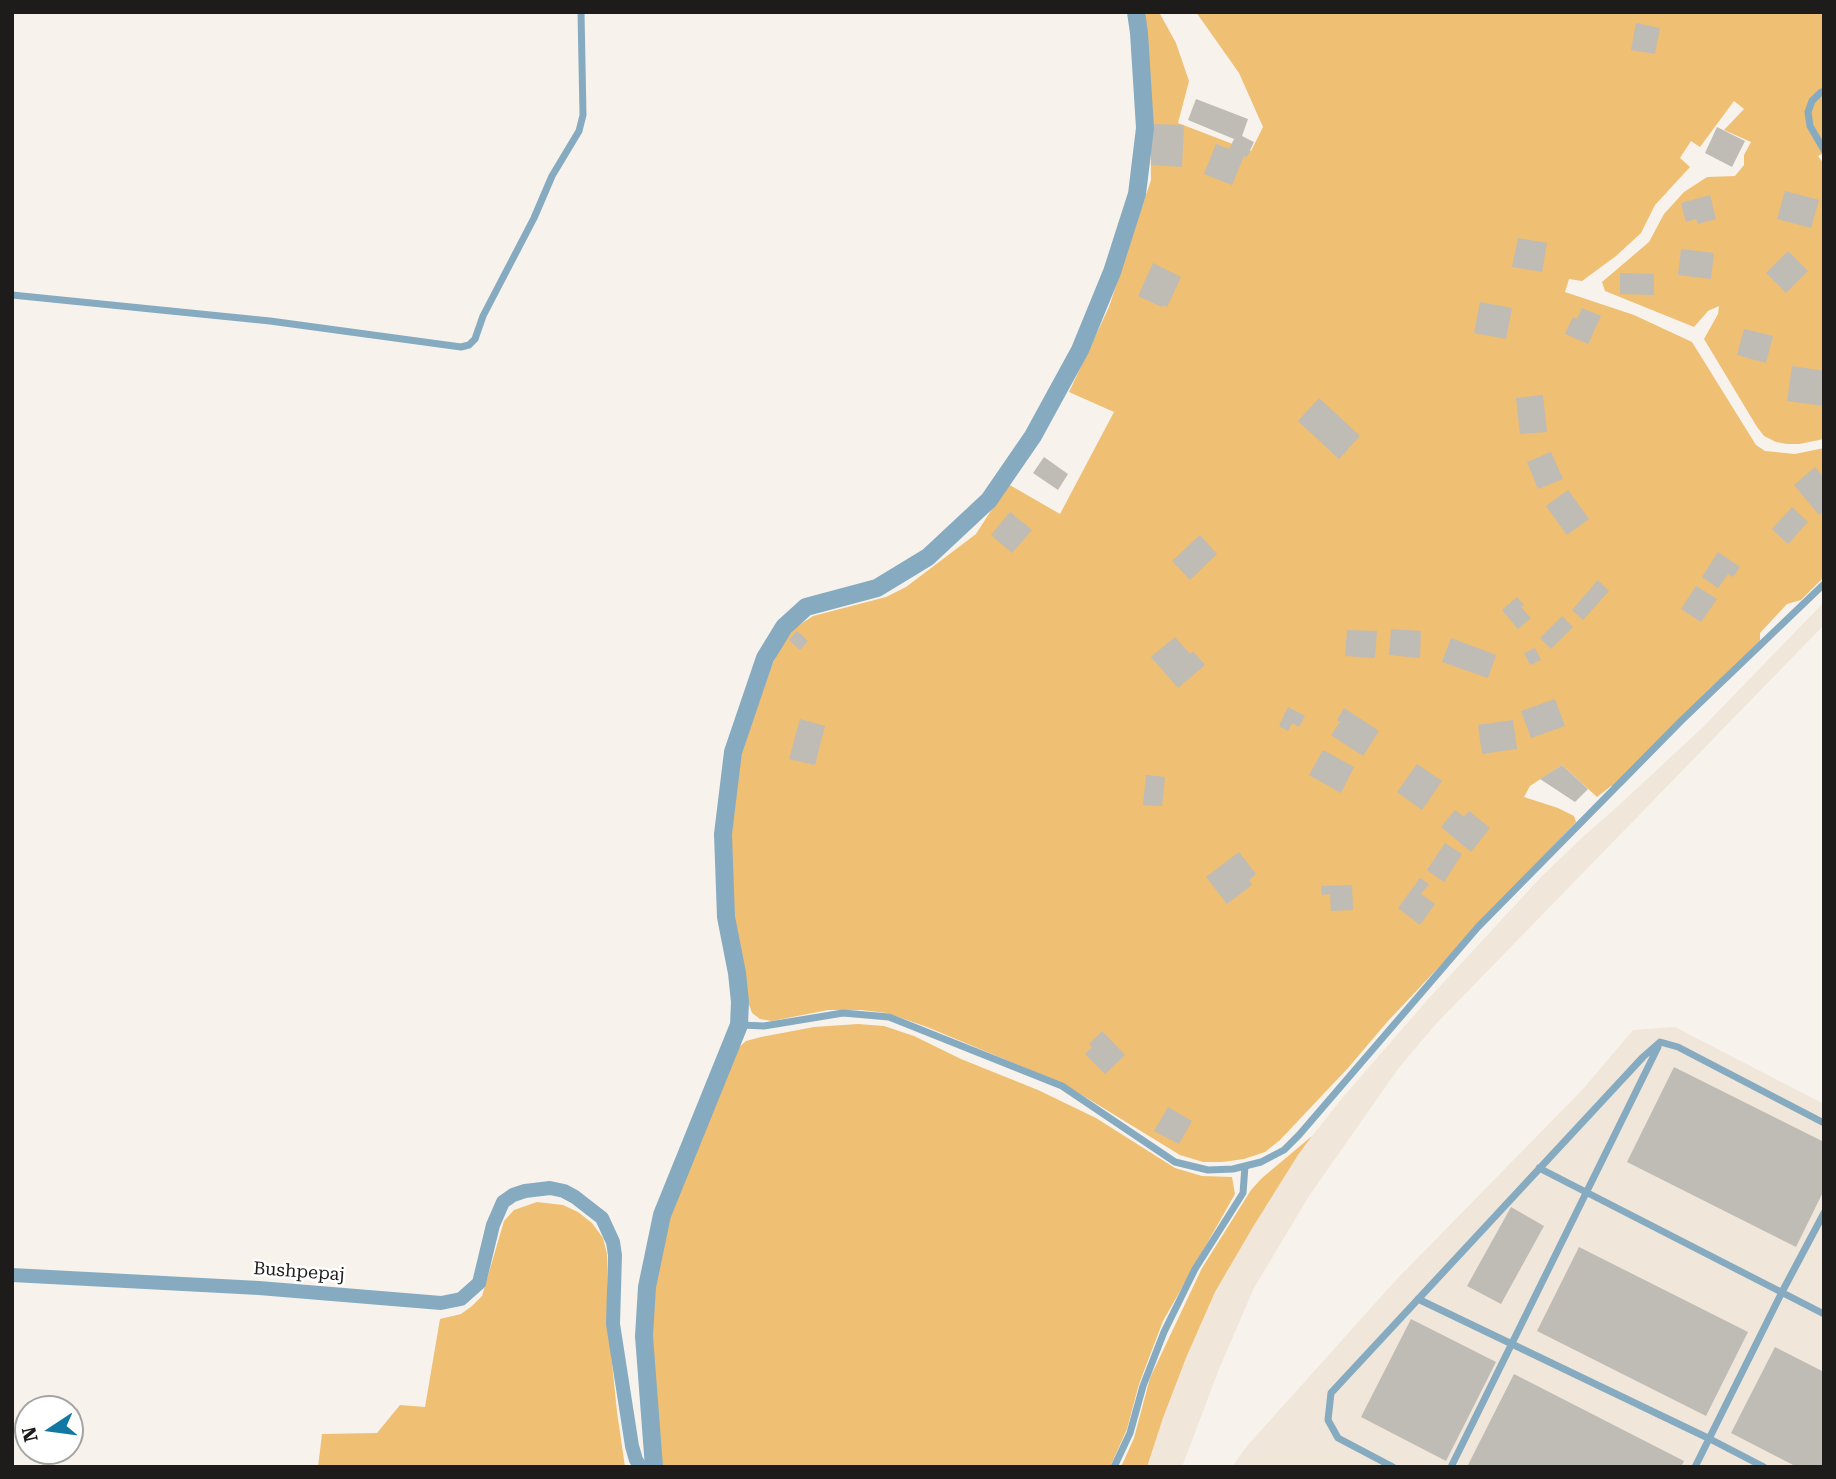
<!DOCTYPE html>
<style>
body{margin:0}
#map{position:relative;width:1836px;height:1479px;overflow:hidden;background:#f7f3ec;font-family:"Roboto Serif",serif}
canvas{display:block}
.frame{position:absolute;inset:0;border:14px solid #1e1c1a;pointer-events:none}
.north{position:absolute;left:14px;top:1395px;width:70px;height:70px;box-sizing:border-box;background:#fff;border:2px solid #a5a4a3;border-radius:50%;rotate:257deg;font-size:19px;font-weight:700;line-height:28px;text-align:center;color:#1e1c1a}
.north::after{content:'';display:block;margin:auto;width:24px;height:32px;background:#1377a3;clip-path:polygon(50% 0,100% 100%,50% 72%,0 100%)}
</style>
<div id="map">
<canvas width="1836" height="1479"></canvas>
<div class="frame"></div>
<div class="north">N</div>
</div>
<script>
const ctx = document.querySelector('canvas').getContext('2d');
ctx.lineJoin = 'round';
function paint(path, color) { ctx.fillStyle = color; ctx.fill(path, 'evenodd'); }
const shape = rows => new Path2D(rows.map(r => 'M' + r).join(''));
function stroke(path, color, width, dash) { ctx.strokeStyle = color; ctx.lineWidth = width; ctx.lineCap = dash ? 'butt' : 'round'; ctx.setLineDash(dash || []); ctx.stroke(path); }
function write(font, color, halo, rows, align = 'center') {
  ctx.font = font + ' "Roboto Serif",serif'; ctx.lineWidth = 5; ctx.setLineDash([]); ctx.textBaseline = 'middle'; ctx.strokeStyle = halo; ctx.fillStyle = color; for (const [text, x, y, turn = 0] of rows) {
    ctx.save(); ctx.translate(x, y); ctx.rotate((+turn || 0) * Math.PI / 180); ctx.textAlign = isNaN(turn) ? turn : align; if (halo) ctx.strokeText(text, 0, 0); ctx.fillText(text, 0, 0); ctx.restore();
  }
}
const built = shape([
 [1824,602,1824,625,1435,1025,1398,1069,1309,1196,1254,1288,1219,1369,1182,1467,1147,1467,1163,1418,1186,1358,1215,1292,1253,1227,1298,1155,1312,1136,1343,1097,1430,997,1542,876,1586,834,1618,806,1704,726],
 [1675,1027,1824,1104,1824,1467,1232,1467,1247,1446,1395,1281,1582,1090,1633,1030]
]);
const green = shape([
 [1139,12,1159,12,1176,43,1189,81,1178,123,1251,151,1263,127,1239,73,1196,12,1824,12,1824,153,1818,156,1824,164,1824,439,1799,444,1787,444,1776,442,1764,436,1757,427,1704,339,1718,314,1719,306,1708,311,1694,327,1605,291,1602,282,1649,242,1664,214,1684,192,1707,177,1735,176,1744,165,1744,155,1751,142,1724,130,1744,109,1734,101,1700,147,1691,141,1680,158,1690,167,1655,205,1641,233,1616,256,1582,281,1569,279,1565,292,1634,315,1692,342,1756,445,1765,451,1795,454,1824,448,1824,577,1801,600,1787,604,1760,633,1760,643,1622,786,1611,786,1597,797,1562,765,1530,786,1524,797,1558,808,1574,816,1576,822,1388,1021,1348,1068,1280,1140,1265,1152,1244,1159,1222,1162,1203,1162,1180,1155,1064,1084,927,1027,887,1013,861,1010,828,1010,772,1021,760,1019,752,1013,748,1002,734,926,729,871,736,769,772,665,783,642,796,627,813,616,886,597,906,587,976,534,1008,484,1060,514,1114,412,1069,392,1109,307,1151,180,1150,104],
 [858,1024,884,1026,914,1036,961,1059,1038,1090,1096,1118,1175,1168,1202,1176,1232,1177,1235,1194,1163,1321,1139,1384,1127,1429,1110,1467,659,1467,650,1346,659,1238,738,1048,746,1041,761,1037,814,1027],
 [1312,1136,1298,1155,1253,1227,1215,1292,1186,1358,1163,1418,1147,1467,1121,1467,1134,1438,1150,1378,1202,1268,1251,1190,1262,1178],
 [537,1202,563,1205,578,1212,592,1223,603,1238,607,1254,607,1313,617,1412,625,1467,318,1467,322,1434,377,1433,400,1405,425,1407,440,1319,461,1314,472,1306,482,1296,504,1221,514,1210]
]);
const building = shape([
 [1636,23,1660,28,1655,54,1631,50],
 [1196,99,1248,119,1242,136,1254,142,1247,157,1244,156,1232,185,1204,174,1216,144,1229,149,1234,139,1188,120],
 [1151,124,1184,125,1182,167,1151,165],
 [1717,127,1745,141,1732,167,1705,153],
 [1785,191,1819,200,1811,228,1777,219],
 [1710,195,1716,219,1698,224,1696,219,1686,222,1681,203],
 [1518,238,1547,243,1542,272,1512,267],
 [1681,249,1714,253,1711,279,1678,275],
 [1788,251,1808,271,1786,293,1766,273],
 [1153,263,1181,277,1167,307,1163,305,1162,307,1138,296],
 [1620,273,1654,274,1654,295,1620,294],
 [1480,302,1512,308,1506,339,1474,333],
 [1582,308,1601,316,1588,344,1565,334,1573,317,1577,319],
 [1744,329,1773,336,1766,363,1737,355],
 [1792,366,1824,371,1824,406,1787,401],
 [1543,395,1547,432,1520,434,1516,398],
 [1319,398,1360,436,1339,459,1298,421],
 [1551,452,1563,479,1538,489,1527,462],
 [1044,457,1068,474,1058,490,1033,473],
 [1815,467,1824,478,1824,511,1819,515,1794,485],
 [1568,490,1589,519,1567,535,1546,506],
 [1792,507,1808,522,1788,544,1772,529],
 [1010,512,1032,530,1012,553,991,535],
 [1200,535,1217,554,1190,580,1172,561],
 [1718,552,1740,567,1733,577,1728,574,1718,588,1702,577],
 [1598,580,1609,591,1583,620,1572,610],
 [1696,586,1717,599,1701,622,1681,609],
 [1517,597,1524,605,1521,607,1531,618,1518,629,1502,610],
 [1562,616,1573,627,1551,649,1540,638],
 [1391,629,1421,631,1420,658,1389,655],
 [1347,630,1377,631,1375,658,1345,656],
 [797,631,808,641,800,650,789,640],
 [1175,637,1190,654,1193,651,1205,665,1178,688,1151,657],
 [1451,638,1496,655,1488,678,1442,662],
 [1535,648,1541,660,1530,665,1524,653],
 [1555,699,1565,726,1531,738,1521,711],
 [1288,707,1305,716,1299,727,1292,723,1288,731,1279,726],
 [1344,708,1379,731,1363,756,1331,735,1340,722,1337,720],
 [800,719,825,726,815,765,789,759],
 [1513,720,1517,749,1482,754,1478,725],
 [1323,750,1354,767,1341,793,1309,775],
 [1417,764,1442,781,1422,810,1397,792],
 [1562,765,1588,789,1575,802,1540,779],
 [1146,775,1165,777,1162,806,1143,805],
 [1455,810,1464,817,1469,811,1490,828,1471,852,1441,827],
 [1445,843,1462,854,1444,882,1427,870],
 [1239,852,1256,874,1249,880,1252,885,1227,904,1206,877],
 [1420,878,1429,884,1421,894,1435,904,1420,925,1398,908],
 [1352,885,1353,910,1331,911,1330,894,1322,895,1321,886],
 [1102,1031,1125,1055,1105,1074,1085,1054,1092,1047,1089,1044],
 [1674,1067,1824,1142,1824,1190,1796,1247,1627,1162],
 [1168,1107,1192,1121,1179,1144,1154,1131],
 [1511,1207,1544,1226,1501,1304,1467,1286],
 [1579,1247,1748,1332,1706,1416,1537,1331],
 [1411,1319,1496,1362,1446,1461,1361,1417],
 [1775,1347,1824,1372,1824,1467,1797,1467,1731,1433],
 [1514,1374,1684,1461,1681,1467,1467,1467]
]);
const service = shape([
 [1824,91,1820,93,1812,101,1808,112,1810,126,1824,150],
 [12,295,270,321,461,347,469,345,475,339,483,316,534,218,552,176,579,131,583,115,581,12],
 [741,1025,764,1026,843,1013,889,1017,1062,1086,1175,1162,1208,1170,1233,1169,1261,1162,1284,1150,1299,1135,1478,927,1681,721,1824,584],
 [1539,1168,1824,1314],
 [1418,1299,1710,1439,1764,1467],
 [1114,1467,1130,1433,1143,1386,1164,1332,1195,1269,1243,1193,1245,1166],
 [1393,1467,1338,1438,1328,1420,1331,1393,1643,1057,1660,1042,1678,1047,1824,1123],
 [1451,1467,1658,1047],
 [1695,1467,1782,1292,1824,1213]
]);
const minor = shape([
 [12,1275,259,1288,441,1303,461,1299,479,1283,493,1225,503,1202,513,1195,525,1191,550,1188,564,1191,575,1197,602,1218,613,1242,615,1255,613,1324,632,1446,636,1460,641,1467]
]);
const tertiary = shape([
 [654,1467,644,1336,647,1287,662,1215,739,1025,740,1002,737,973,726,917,723,834,733,752,765,658,784,627,806,607,877,588,928,557,989,500,1033,436,1080,350,1112,272,1137,194,1145,128,1139,33,1136,12]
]);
const streetNames = [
 ["Bushpepaj",299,1272,4]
];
paint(built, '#f0e7da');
paint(green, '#efbf74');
paint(building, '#bfbbb5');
stroke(service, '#86abc1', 7);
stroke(minor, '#86abc1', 14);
stroke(tertiary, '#86abc1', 18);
write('18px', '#1e1c1a', '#fff', streetNames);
</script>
